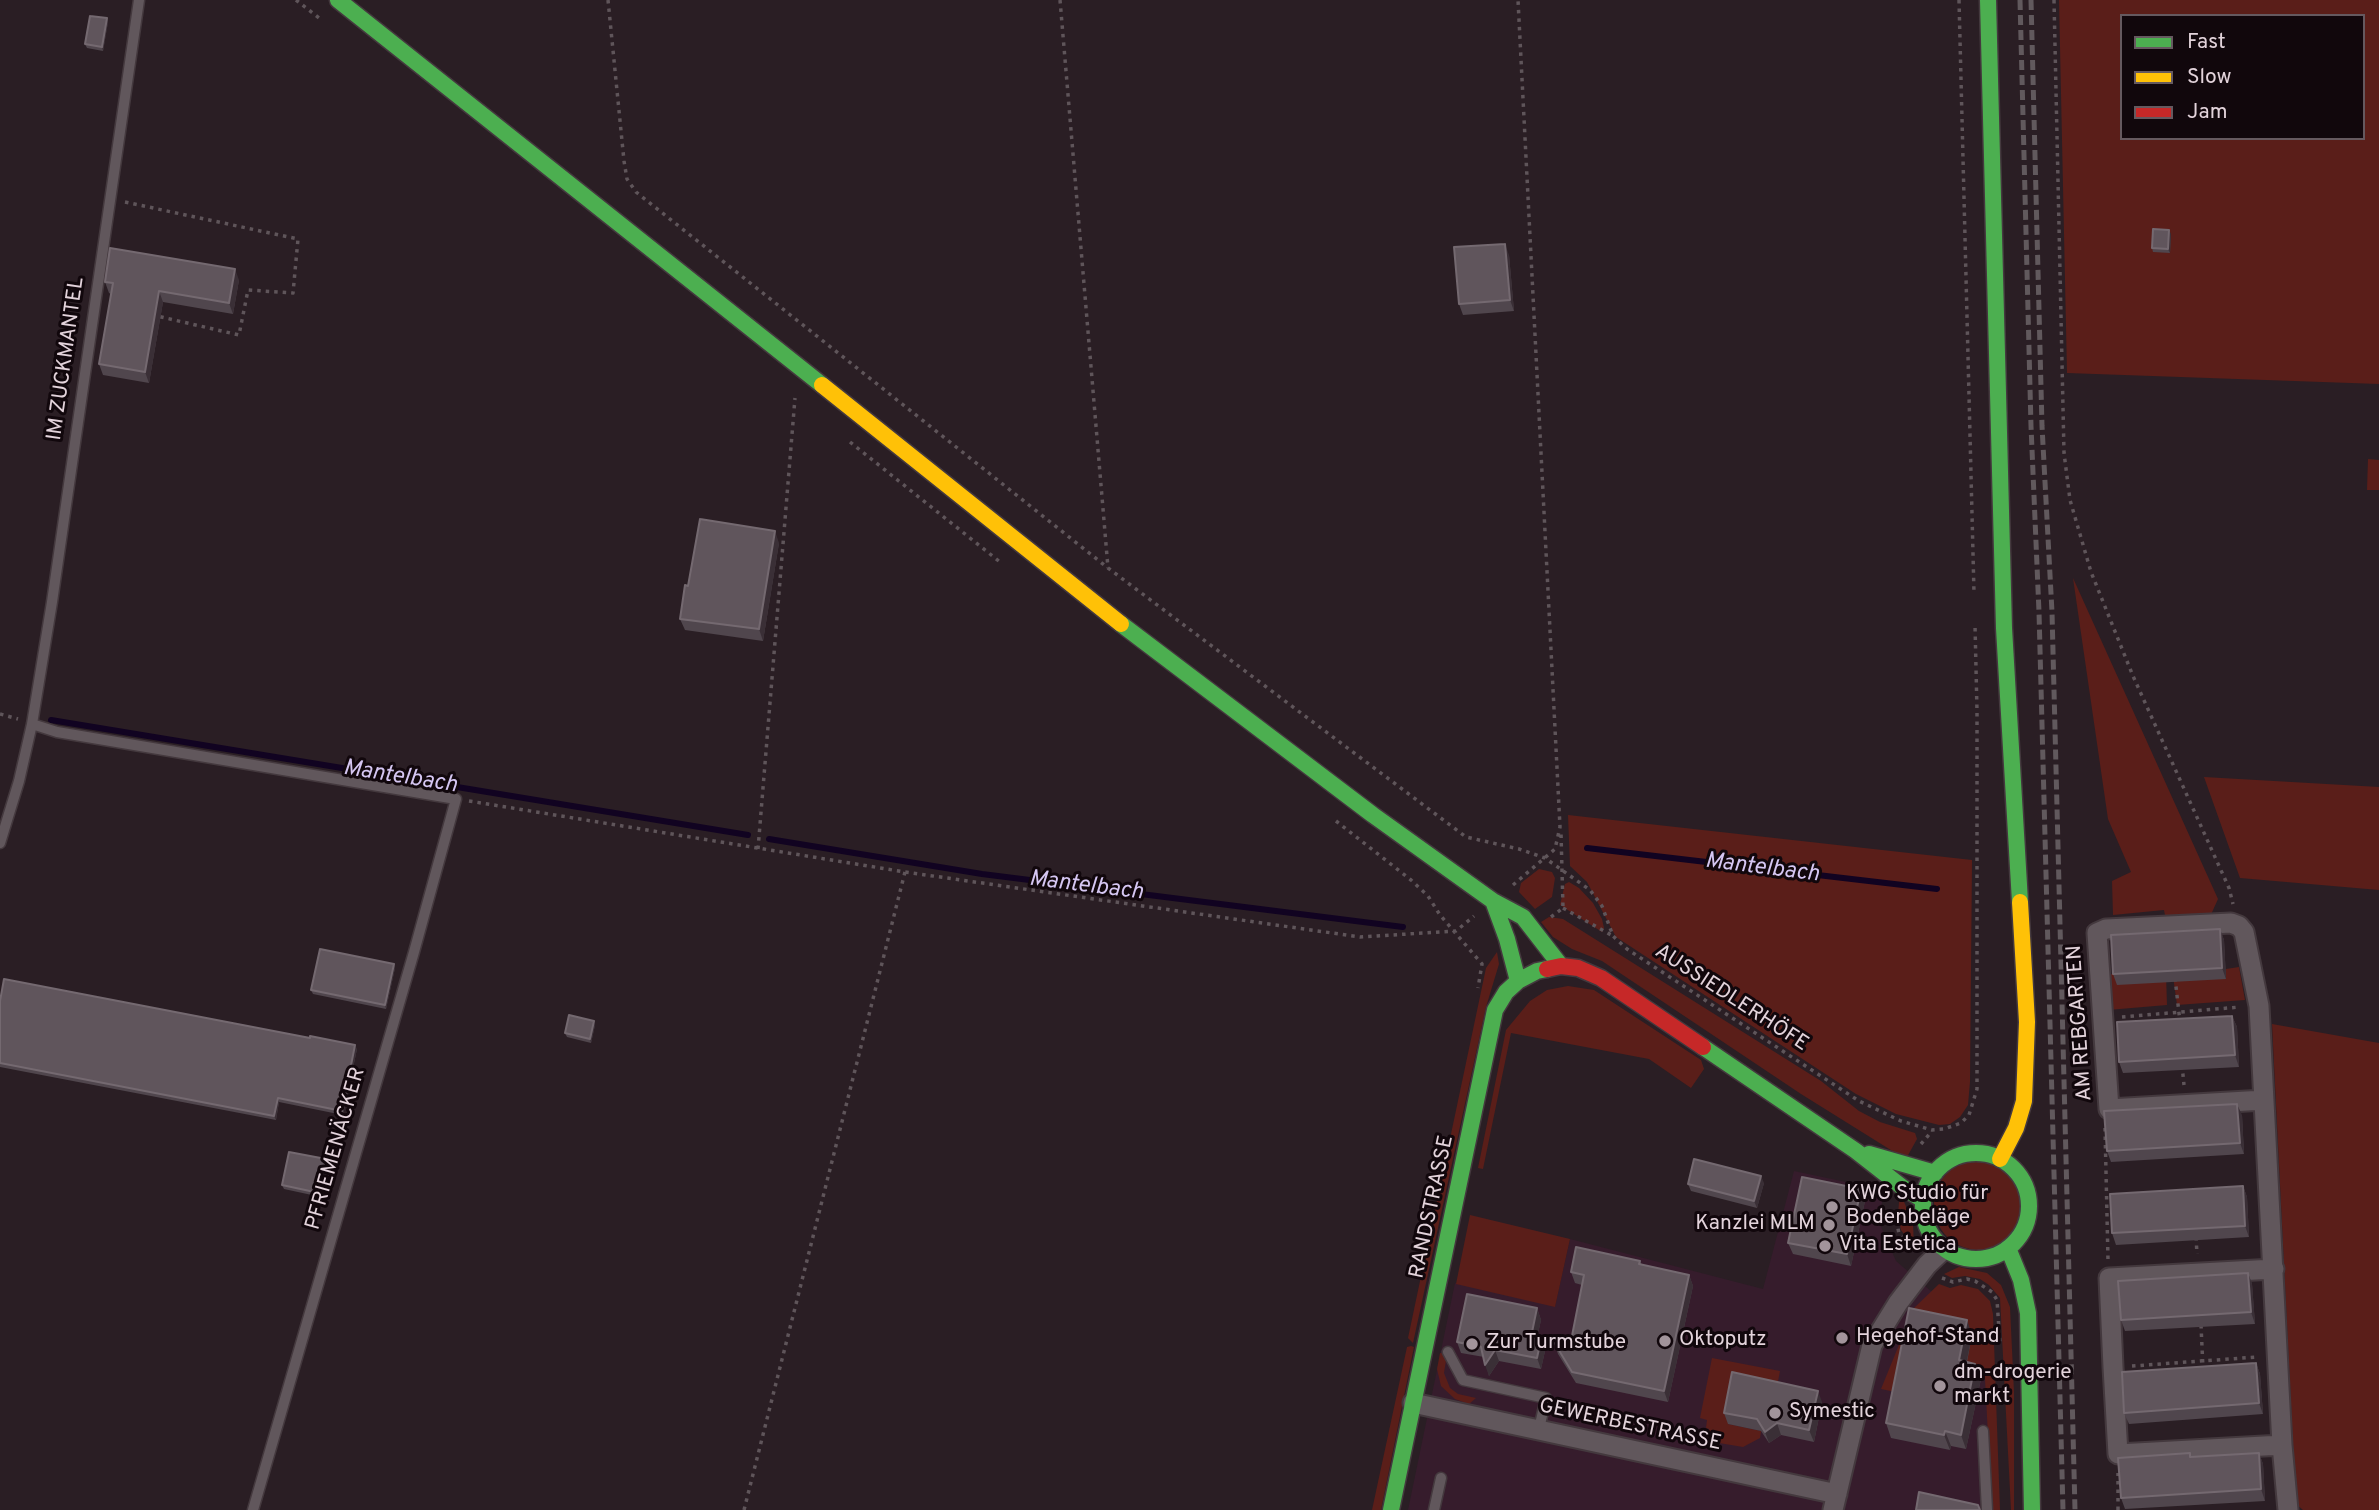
<!DOCTYPE html>
<meta charset="utf-8">
<style>
body{margin:0}
#map{position:relative;width:2379px;height:1510px;overflow:hidden;background:#2a1e24;font-family:Overpass,sans-serif}
canvas{display:block}
.legend{position:absolute;left:2120px;top:14px;width:245px;height:126px;box-sizing:border-box;background:#11070c;border:2px solid #65595f;margin:0;padding:9px 12px;list-style:none;font-size:21px;color:#e3d3db}
.legend li{display:flex;align-items:center;gap:14px;height:35px}
.legend b{width:35px;border:2px solid #65595f}
</style>
<div id="map">
<canvas width="2379" height="1510"></canvas>
<ul class="legend">
<li><b style="height:9px;background:#4caf50"></b>Fast</li>
<li><b style="height:9px;background:#ffc107"></b>Slow</li>
<li><b style="height:9px;background:#c62828"></b>Jam</li>
</ul>
</div>
<script>
const ctx = document.querySelector('canvas').getContext('2d');
ctx.lineJoin = 'round';
function paint(path, color) { ctx.fillStyle = color; ctx.fill(path, 'evenodd'); }
const shape = rows => new Path2D(rows.map(r => 'M' + r).join(''));
function stroke(path, color, width, dash) { ctx.strokeStyle = color; ctx.lineWidth = width; ctx.lineCap = dash ? 'butt' : 'round'; ctx.setLineDash(dash || []); ctx.stroke(path); }
function write(font, color, halo, rows, align = 'center') {
  ctx.font = font + ' Overpass,sans-serif'; ctx.lineWidth = 6; ctx.setLineDash([]); ctx.textBaseline = 'middle'; ctx.strokeStyle = halo; ctx.fillStyle = color; for (const [text, x, y, turn = 0] of rows) {
    ctx.save(); ctx.translate(x, y); ctx.rotate((+turn || 0) * Math.PI / 180); ctx.textAlign = isNaN(turn) ? turn : align; if (halo) ctx.strokeText(text, 0, 0); ctx.fillText(text, 0, 0); ctx.restore();
  }
}
const built = shape([
 [1794,1171,1884,1190,1879,1222,1896,1261,1932,1292,1987,1306,1999,1510,1408,1510,1455,1283,1555,1306,1570,1239,1763,1289]
]);
const green = shape([
 [2059,0,2379,0,2379,384,2067,373],
 [2122,16,2363,16,2363,138,2122,138],
 [2368,459,2379,460,2379,490,2367,490],
 [2073,578,2218,899,2209,919,2166,920,2164,910,2113,915,2112,881,2131,872,2108,819],
 [2204,777,2379,787,2379,890,2240,878],
 [1568,815,1972,860,1970,1082,1968,1105,1960,1117,1950,1124,1939,1125,1896,1114,1856,1094,1616,937,1587,882,1570,866],
 [1539,869,1552,872,1555,878,1552,897,1535,909,1519,892,1521,883],
 [1569,882,1579,888,1593,903,1602,919,1604,928,1602,932,1560,905,1565,884],
 [1549,917,1563,919,1821,1081,1859,1111,1880,1122,1915,1133,1917,1139,1907,1157,1894,1152,1801,1094,1602,961,1572,949,1553,937,1541,922],
 [1497,952,1499,964,1486,1007,1413,1343,1408,1338,1486,968],
 [2239,967,2245,1000,2177,1005,2173,976,2226,979,2226,969],
 [2107,974,2166,974,2167,1005,2108,1010],
 [1568,986,1594,990,1701,1060,1704,1069,1691,1088,1649,1059,1511,1033,1483,1169,1478,1168,1506,1030,1530,1001,1547,990],
 [2272,1024,2379,1043,2379,1510,2303,1510,2296,1504],
 '1934 1205a45 45 0 1 1 90 0a45 45 0 1 1-90 0Z',
 [1902,1197,1913,1223,1914,1248,1901,1230,1898,1215,1899,1202],
 [1470,1215,1570,1239,1555,1307,1456,1284],
 [1959,1267,1987,1273,2001,1285,2010,1307,2014,1392,2014,1510,2011,1510,2000,1298,1989,1285,1980,1279,1965,1276,1952,1278,1944,1274],
 [1939,1284,1950,1288,1961,1285,1978,1289,1990,1301,1993,1314,2000,1510,1992,1510,1985,1379,1900,1393,1881,1389,1914,1308],
 [1411,1346,1414,1347,1381,1510,1372,1510,1407,1347],
 [1440,1353,1447,1354,1444,1373,1450,1388,1458,1394,1476,1398,1469,1404,1455,1399,1441,1386,1437,1369],
 [1712,1358,1780,1371,1776,1392,1728,1424,1761,1431,1760,1438,1743,1447,1707,1441,1709,1429,1706,1428,1707,1420,1700,1418]
]);
const stream = shape([
 [51,720,748,835],
 [769,839,982,874,1403,927],
 [1587,848,1937,889]
]);
const path = shape([
 [296,0,319,18],
 [608,0,624,161,627,179,636,192,1108,568,1466,837,1519,849,1545,858,1590,890,1602,906,1613,936,1627,949,1859,1101,1901,1121,1932,1130,1944,1129,1961,1123,1969,1115,1977,1089,1977,711,1975,625],
 [1060,0,1108,568],
 [1959,0,1974,593],
 [2054,0,2064,453,2070,500,2091,572,2133,676,2229,888,2233,904],
 [125,202,298,239,293,293,248,290,239,335,157,316],
 [850,442,1000,562],
 [0,714,18,719],
 [469,801,905,872,1360,937,1456,931,1474,916],
 [1336,821,1411,880,1428,896,1440,915,1482,964,1478,988],
 [758,849,795,398],
 [1513,885,1555,849,1560,827,1518,0],
 [1563,908,1613,936],
 [1551,917,1563,908,1561,833],
 [2175,978,2180,1022],
 [2122,1017,2240,1007],
 [2182,1065,2184,1085],
 [2105,1128,2108,1260],
 [1921,1144,1932,1131],
 [1895,1212,1899,1234,1913,1251],
 [2196,1237,2197,1254],
 [1942,1278,1953,1282,1967,1279,1975,1281,1992,1292,1997,1300,2000,1344],
 [2201,1325,2203,1369],
 [2132,1366,2257,1357],
 [1559,1405,1579,1416],
 [744,1510,905,872],
 [2118,1510,2118,1473]
]);
const lane = shape([
 [32,724,57,732,456,799,414,952,253,1510],
 [0,843,19,781,32,724,52,602,139,0],
 [1448,1352,1463,1380,1546,1398,1539,1429],
 [1983,1431,1987,1510],
 [1434,1510,1441,1478]
]);
const street = shape([
 [2264,1100,2109,1109,2097,933,2106,929,2231,923,2239,926,2244,932,2259,1006,2282,1445,2288,1510],
 [2274,1269,2109,1278,2113,1367,2118,1454,2282,1445],
 [1413,1403,1837,1494],
 [1833,1510,1872,1345,1898,1303,1927,1265,1944,1249]
]);
const fast = shape([
 [338,0,822,385],
 [1988,0,2004,628,2020,902],
 [1121,624,1373,815,1493,901,1523,917,1561,966],
 [1493,901,1507,939,1518,981],
 [1703,1047,1856,1151,1902,1187,1923,1200],
 '1923 1206a53 53 0 1 1 106 0a53 53 0 1 1-106 0Z',
 [1869,1154,1935,1173],
 [2008,1248,2021,1280,2028,1313,2032,1510],
 [1391,1510,1495,1010,1506,992,1518,981,1537,971,1547,969]
]);
const slow = shape([
 [822,385,1121,624],
 [2000,1159,2016,1128,2024,1101,2027,1022,2020,902]
]);
const jam = shape([
 [1547,969,1561,966,1578,968,1601,978,1703,1047]
]);
const rail = shape([
 [2020,0,2031,426,2039,612,2063,1510],
 [2031,0,2042,426,2052,612,2075,1510]
]);
const wall = shape([
 [107,18,108,22,103,51,87,48,85,44],
 [2171,234,2170,253,2153,252,2152,248],
 [1509,255,1514,311,1463,315,1459,304],
 [239,280,233,314,163,302,149,383,103,375,99,364,111,294,109,293,105,282],
 [779,543,763,641,685,630,680,619,688,586],
 [2220,929,2224,940,2226,979,2117,985,2113,974],
 [394,964,395,968,386,1009,313,994,311,990],
 [0,1001,357,1049,343,1115,279,1102,276,1120,0,1067],
 [2232,1016,2237,1027,2239,1067,2123,1073,2119,1062],
 [595,1025,591,1043,567,1037,565,1033],
 [2242,1115,2244,1154,2111,1162,2107,1151],
 [328,1163,321,1197,284,1189,282,1185],
 [1764,1183,1757,1208,1691,1191,1688,1184],
 [2243,1186,2247,1197,2249,1237,2116,1245,2112,1233],
 [1861,1189,1865,1201,1851,1266,1793,1254,1788,1243],
 [1640,1261,1642,1265,1689,1275,1693,1286,1668,1402,1576,1383,1558,1354,1554,1342,1570,1346,1582,1285,1575,1283,1571,1272],
 [2248,1273,2252,1284,2255,1324,2125,1331,2121,1320],
 [1537,1308,1541,1320,1537,1338,1541,1339,1545,1351,1541,1369,1499,1361,1489,1376,1484,1357,1461,1353,1457,1342],
 [1972,1335,1967,1362,1981,1379,1966,1449,1951,1446,1950,1450,1891,1438,1886,1423],
 [2256,1363,2260,1374,2263,1414,2129,1424,2124,1413],
 [1822,1402,1814,1442,1781,1435,1769,1443,1761,1431,1728,1424,1724,1413],
 [2259,1453,2263,1464,2265,1501,2125,1509,2121,1498]
]);
const shadedWall = shape([
 [107,18,108,22,103,51,102,47],
 [2169,230,2171,234,2170,253,2168,249],
 [1505,244,1509,255,1514,311,1510,300],
 [235,269,239,280,233,314,229,303],
 [159,291,163,302,149,383,145,372],
 [775,531,779,543,763,641,759,629],
 [2220,929,2224,940,2226,979,2222,968],
 [394,964,395,968,386,1009,385,1005],
 [2232,1016,2237,1027,2239,1067,2235,1055],
 [594,1021,595,1025,591,1043,590,1039],
 [355,1045,357,1049,343,1115,342,1111],
 [278,1098,279,1102,276,1120,274,1116],
 [2237,1104,2242,1115,2244,1154,2240,1143],
 [326,1159,328,1163,321,1197,319,1193],
 [1761,1176,1764,1183,1757,1208,1754,1201],
 [2243,1186,2247,1197,2249,1237,2245,1226],
 [1861,1189,1865,1201,1851,1266,1847,1254],
 [2248,1273,2252,1284,2255,1324,2251,1312],
 [1689,1275,1693,1286,1668,1402,1664,1391],
 [1537,1308,1541,1320,1535,1348,1531,1337],
 [1967,1320,1972,1335,1964,1375,1959,1360],
 [1541,1339,1545,1351,1541,1369,1537,1358],
 [1495,1350,1499,1361,1489,1376,1485,1365],
 [2256,1363,2260,1374,2263,1414,2259,1403],
 [1975,1364,1981,1379,1966,1449,1961,1435],
 [1818,1391,1822,1402,1814,1442,1809,1430],
 [1777,1423,1781,1435,1769,1443,1765,1432],
 [1945,1431,1951,1446,1950,1450,1944,1435],
 [2259,1453,2263,1464,2265,1501,2261,1489]
]);
const building = shape([
 [90,16,107,18,102,47,85,44,90,16],
 [2153,229,2169,230,2168,249,2152,248,2153,229],
 [1505,244,1510,300,1459,304,1454,247,1505,244],
 [110,248,235,269,229,303,159,291,145,372,99,364,113,283,105,282,110,248],
 [700,519,775,531,759,629,680,619,685,585,688,586,700,519],
 [2220,929,2222,968,2113,974,2111,935,2220,929],
 [320,949,394,964,385,1005,311,990,320,949],
 [4,979,310,1038,310,1036,355,1045,342,1111,278,1098,274,1116,0,1063,0,1001,4,979],
 [569,1015,594,1021,590,1039,565,1033,569,1015],
 [2232,1016,2235,1055,2119,1062,2117,1022,2232,1016],
 [2237,1104,2240,1143,2107,1151,2104,1111,2237,1104],
 [289,1152,326,1159,319,1193,282,1185,289,1152],
 [1694,1159,1761,1176,1754,1201,1688,1184,1694,1159],
 [1802,1177,1861,1189,1847,1254,1788,1243,1802,1177],
 [2243,1186,2245,1226,2112,1233,2110,1194,2243,1186],
 [1576,1247,1640,1261,1639,1264,1689,1275,1664,1391,1572,1372,1554,1342,1570,1346,1584,1275,1571,1272,1576,1247],
 [2248,1273,2251,1312,2121,1320,2118,1281,2248,1273],
 [1467,1294,1537,1308,1531,1337,1541,1339,1537,1358,1495,1350,1485,1365,1481,1347,1457,1342,1467,1294],
 [1909,1308,1967,1320,1959,1360,1975,1364,1961,1435,1945,1431,1944,1435,1886,1423,1909,1308],
 [2256,1363,2259,1403,2124,1413,2122,1372,2256,1363],
 [1732,1372,1818,1391,1809,1430,1777,1423,1765,1432,1757,1419,1724,1413,1732,1372],
 [2190,1453,2190,1457,2259,1453,2261,1489,2121,1498,2118,1458,2190,1453],
 [1919,1492,1978,1505,1980,1510,1916,1510,1919,1492]
]);
const markers = [
 [1832,1207,7,"#a2949b"],
 [1829,1225,7,"#a2949b"],
 [1825,1246,7,"#a2949b"],
 [1842,1338,7,"#a2949b"],
 [1665,1341,7,"#a2949b"],
 [1472,1344,7,"#a2949b"],
 [1940,1386,7,"#a2949b"],
 [1775,1413,7,"#a2949b"]
];
const streetNames = [
 ["IM ZUCKMANTEL",67,359,-82],
 ["AUSSIEDLERHÖFE",1731,999,33],
 ["AM REBGARTEN",2081,1023,-94],
 ["PFRIEMENÄCKER",337,1149,-74],
 ["RANDSTRASSE",1433,1207,-78],
 ["GEWERBESTRASSE",1630,1426,12]
];
const poiNames = [
 ["KWG Studio für",1846,1195],
 ["Bodenbeläge",1846,1219],
 ["Kanzlei MLM",1815,1225,"right"],
 ["Vita Estetica",1839,1246],
 ["Hegehof-Stand",1856,1338],
 ["Oktoputz",1679,1341],
 ["Zur Turmstube",1486,1344],
 ["dm-drogerie",1954,1374],
 ["markt",1954,1398],
 ["Symestic",1789,1413]
];
const waterNames = [
 ["Mantelbach",400,778,9],
 ["Mantelbach",1762,869,7],
 ["Mantelbach",1086,887,7]
];
paint(built, '#361c2c');
paint(green, '#5a1e19');
stroke(stream, '#110321', 6);
stroke(lane, '#44393e', 13);
stroke(street, '#44393e', 23);
stroke(fast, '#44393e', 19);
stroke(slow, '#44393e', 19);
stroke(jam, '#44393e', 19);
stroke(path, '#5f555a', 3.5, [3.5, 5]);
stroke(lane, '#61575c', 10);
stroke(street, '#61575c', 19);
stroke(fast, '#4caf50', 16);
stroke(slow, '#ffc107', 16);
stroke(jam, '#c62828', 16);
stroke(rail, '#61595d', 5, [10, 5]);
paint(wall, '#50464d');
paint(shadedWall, '#3a2f36');
paint(building, '#60555c');
stroke(building, '#746970', 2);
for (const [x, y, r, color] of markers) { const dot = new Path2D(); dot.arc(x, y, r, 0, 2 * Math.PI); ctx.fillStyle = color; ctx.fill(dot); stroke(dot, '#11070c', 2.5); }
write('21px', '#e3d3db', '#11070c', streetNames);
write('21px', '#e3d3db', '#11070c', poiNames, 'left');
write('italic 23px', '#d5c6f2', '#11070c', waterNames);
</script>
